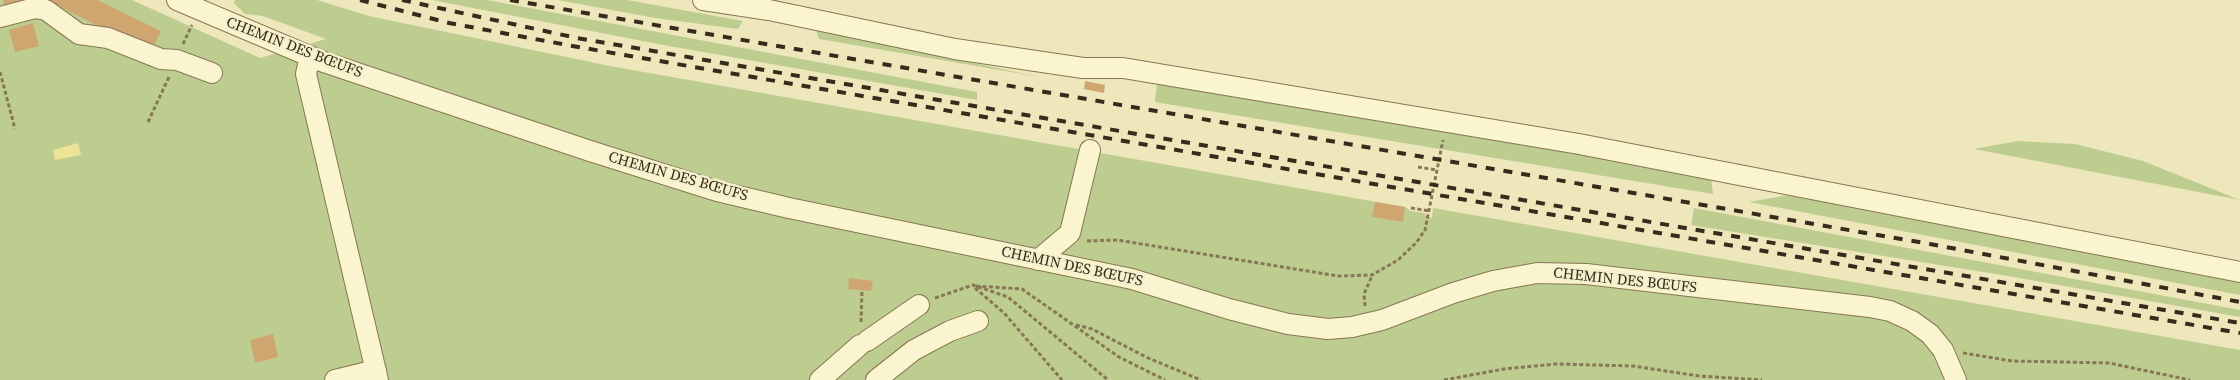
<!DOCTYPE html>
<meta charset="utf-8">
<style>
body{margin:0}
canvas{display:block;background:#efe7bc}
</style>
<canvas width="2240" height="380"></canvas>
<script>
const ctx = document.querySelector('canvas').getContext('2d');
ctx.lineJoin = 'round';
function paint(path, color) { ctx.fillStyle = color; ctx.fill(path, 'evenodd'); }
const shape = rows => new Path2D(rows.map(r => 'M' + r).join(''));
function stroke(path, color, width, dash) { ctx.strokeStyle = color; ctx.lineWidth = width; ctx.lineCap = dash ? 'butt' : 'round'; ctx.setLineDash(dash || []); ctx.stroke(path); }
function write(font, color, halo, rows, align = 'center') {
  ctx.font = font + ' "Source Serif 4",serif'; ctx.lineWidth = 5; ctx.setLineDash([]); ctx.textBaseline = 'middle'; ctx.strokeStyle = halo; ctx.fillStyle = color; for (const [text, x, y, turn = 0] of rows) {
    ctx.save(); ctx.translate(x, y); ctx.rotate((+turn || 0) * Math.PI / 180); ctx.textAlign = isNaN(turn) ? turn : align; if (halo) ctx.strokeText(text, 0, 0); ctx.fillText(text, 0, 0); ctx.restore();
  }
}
const green = shape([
 [0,0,132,0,260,58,326,39,263,16,245,14,234,3,235,0,317,0,369,16,610,66,1405,207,1411,211,1425,213,1425,216,1432,218,1433,208,2240,350,2240,380,0,380],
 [432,0,487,0,977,92,977,100,663,45],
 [558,0,627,0,743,21,738,29,655,18],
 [816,30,1040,77,819,39],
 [1157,82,1711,177,1713,194,1155,102],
 [2018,141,2075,144,2143,161,2240,200,1974,149],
 [1795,194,2240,279,2240,295,1749,202],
 [1694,208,2240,310,2240,317,2008,276,1691,225]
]);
const sand = shape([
 [78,143,81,155,55,160,53,150]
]);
const building = shape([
 [3,0,25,0,25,1,4,6],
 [47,0,97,0,161,31,150,53],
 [33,23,39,46,15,52,9,30],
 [1085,81,1105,85,1104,93,1084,89],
 [1375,202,1405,207,1403,222,1372,217],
 [849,278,873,281,871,291,848,289],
 [273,334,278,357,255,363,250,340]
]);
const path = shape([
 [183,44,192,25],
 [0,72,15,129],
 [148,122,169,77],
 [1418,167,1437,170],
 [1411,208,1430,211],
 [1087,241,1117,240,1338,276,1372,275,1398,260,1416,243,1425,230,1443,140],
 [976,286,1022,289,1119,357,1165,380],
 [975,288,1004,313,1062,380],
 [935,298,973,285,1008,297,1108,380],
 [1365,306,1364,294,1372,276],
 [861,322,862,291],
 [1076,325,1092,329,1146,357,1201,380],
 [1963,353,2012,361,2109,363,2190,380],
 [1444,380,1504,369,1556,364,1633,366,1699,376,1762,380]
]);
const minor = shape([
 [177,0,321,61,590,151,717,191,789,208,1132,279,1229,309,1288,324,1328,329,1352,327,1382,320,1453,293,1493,281,1537,273,1586,274,1870,307,1890,311,1912,321,1930,334,1943,350,1956,380],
 [703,0,769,10,955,49,1083,68,1123,68,1579,144,2240,272],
 [0,17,35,8,46,10,79,34,108,38,161,59,177,60,212,73],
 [310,56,306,74,378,380],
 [1038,260,1070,233,1090,150],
 [867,341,919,305],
 [335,380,376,370],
 [820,380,860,345],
 [876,380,914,350,950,331,978,321]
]);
const rail = shape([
 [360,0,449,23,578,47,2240,333],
 [402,0,577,38,2240,323],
 [510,0,1930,244,2240,302]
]);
const streetNames = [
 ["CHEMIN DES BŒUFS",294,48,21],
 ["CHEMIN DES BŒUFS",678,177,16],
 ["CHEMIN DES BŒUFS",1072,267,12],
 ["CHEMIN DES BŒUFS",1625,281,6]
];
paint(green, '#bdcd90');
paint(sand, '#ede397');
paint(building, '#cfa570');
stroke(minor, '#877755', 22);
stroke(path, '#877755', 3, [4, 2.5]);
stroke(minor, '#faf4cf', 20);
stroke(rail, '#362c1b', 4, [9, 9]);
write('15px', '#362c1b', '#f6f0cc', streetNames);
</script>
